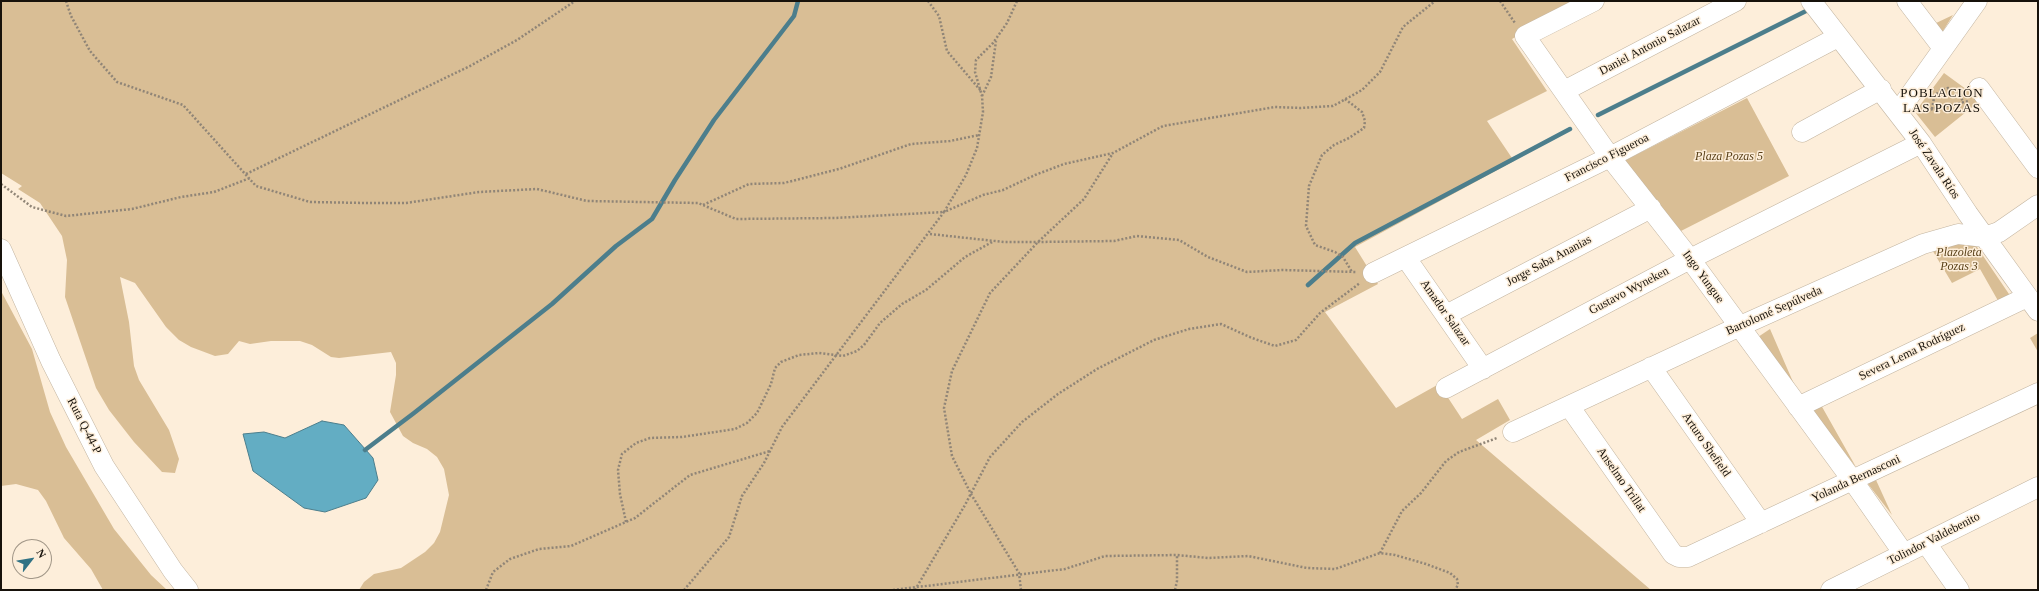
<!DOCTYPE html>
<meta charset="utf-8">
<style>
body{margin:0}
#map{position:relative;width:2039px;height:591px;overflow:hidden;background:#fdeeda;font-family:Georgia,serif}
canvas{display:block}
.frame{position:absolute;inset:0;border:2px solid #17120b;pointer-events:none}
.north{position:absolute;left:12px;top:539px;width:40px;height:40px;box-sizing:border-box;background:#fdeeda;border:1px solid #a19687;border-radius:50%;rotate:59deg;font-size:11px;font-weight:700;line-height:16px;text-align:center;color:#17120b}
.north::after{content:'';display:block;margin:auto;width:14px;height:18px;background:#307284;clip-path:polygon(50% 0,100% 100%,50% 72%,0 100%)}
</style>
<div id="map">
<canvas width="2039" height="591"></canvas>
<div class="frame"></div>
<div class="north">N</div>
</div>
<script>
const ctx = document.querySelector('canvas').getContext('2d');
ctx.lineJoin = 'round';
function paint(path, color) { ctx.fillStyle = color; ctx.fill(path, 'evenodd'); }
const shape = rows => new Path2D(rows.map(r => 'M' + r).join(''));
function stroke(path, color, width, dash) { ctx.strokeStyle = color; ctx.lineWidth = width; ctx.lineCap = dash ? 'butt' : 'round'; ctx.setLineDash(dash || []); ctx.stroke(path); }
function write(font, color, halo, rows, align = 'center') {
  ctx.font = font + ' Georgia,serif'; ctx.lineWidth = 3; ctx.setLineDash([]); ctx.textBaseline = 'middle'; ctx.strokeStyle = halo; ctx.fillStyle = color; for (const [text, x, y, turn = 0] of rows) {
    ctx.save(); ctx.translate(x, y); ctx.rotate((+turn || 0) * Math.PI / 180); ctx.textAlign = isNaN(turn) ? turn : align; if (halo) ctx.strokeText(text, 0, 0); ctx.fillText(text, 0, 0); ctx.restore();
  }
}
const green = shape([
 [1,1,1578,1,1512,39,1547,91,1487,121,1514,161,1355,247,1378,284,1325,312,1396,408,1439,384,1462,419,1498,399,1510,420,1476,440,1651,590,359,590,364,582,374,574,401,568,425,552,434,543,440,532,449,495,444,469,437,457,427,449,413,443,403,436,390,412,396,375,396,363,391,352,339,358,331,357,312,345,300,341,271,341,250,344,239,341,228,354,215,356,191,347,179,340,166,327,135,283,120,277,129,322,134,366,139,380,169,430,179,459,175,473,162,472,134,442,109,410,96,388,65,297,67,260,62,236,40,203,18,189,22,186,1,173],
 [1953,15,1941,34,1934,24],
 [1944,73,1981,100,1935,137,1915,112],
 [1747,98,1789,176,1679,232,1622,162],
 [1969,242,1977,247,2011,297,2001,306,1980,269,1952,283,1931,248],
 [1,291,32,349,50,412,66,447,114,529,151,575,167,590,103,590,91,569,64,538,46,501,38,490,16,484,1,486],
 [1770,329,1797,391,1758,337],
 [2038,333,2038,352,2030,338],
 [1821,405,1856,467,1810,409],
 [1876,480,1892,515,1868,484]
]);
const water = shape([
 [322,421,344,425,373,458,378,480,366,498,325,512,304,508,253,471,243,434,264,432,285,438,322,421]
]);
const stream = shape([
 [1598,115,1808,10],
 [1308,285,1355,243,1570,129],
 [365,450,414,413,552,304,616,246,652,219,675,180,714,120,794,16,798,1]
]);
const path = shape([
 [66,1,71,16,90,51,117,82,183,105,256,186,310,202,365,203,406,203,479,192,537,189,587,201,698,203,736,219,835,218,944,212,966,175,977,148,983,112,982,96,975,72,976,60,993,43,1007,23,1017,1],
 [928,1,939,16,947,51,981,91],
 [1500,1,1515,23],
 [982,96,991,77,996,41],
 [1345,99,1362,112,1365,121,1364,128,1349,138,1334,145,1322,155,1309,186,1306,226,1315,245,1335,252,1343,257,1352,272],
 [1932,109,1934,98,1939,91,1948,88,1960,93,1963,103],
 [1919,112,1969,101],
 [246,174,470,66,517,40,575,1],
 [1,184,32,207,66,216,132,209,181,197,214,192,250,178],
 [703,205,749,184,784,183,839,169,911,144,950,141,979,135],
 [930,234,1004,242,1038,242,1114,241,1137,236,1179,240,1208,257,1247,272,1282,270,1357,272],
 [626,522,620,494,618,470,622,454,636,443,650,438,682,437,735,429,747,423,757,413,771,384,775,368,781,362,799,355,819,353,843,356,857,351,864,345,880,323,902,304,926,290,965,257,994,241],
 [1380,553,1402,511,1421,493,1446,461,1459,452,1497,438],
 [486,590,493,572,510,559,539,549,571,546,635,518,690,475,770,451],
 [684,590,729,537,742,496,764,463,782,427,944,212,983,195,1003,190,1035,175,1064,164,1113,153,1163,126,1275,107,1301,108,1333,106,1362,90,1380,72,1403,27,1435,1],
 [893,590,1065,569,1105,556,1177,555,1208,558,1248,556,1307,568,1335,569,1380,553,1395,555,1426,564,1450,573,1457,579,1458,585,1455,590],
 [915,590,965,505,990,457,1022,422,1058,394,1097,369,1154,340,1189,329,1221,324,1252,338,1275,346,1296,340,1320,313,1360,283],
 [1021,590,1019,573,971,494,952,456,944,408,952,371,990,293,1038,242,1084,199,1113,153],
 [1175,590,1177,581,1177,555]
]);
const minor = shape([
 [1594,1,1525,36,1610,157,1690,259,1853,481,1904,554],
 [1811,1,1921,143,1968,214,2038,311],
 [1907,1,1942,47],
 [1979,88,2038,168],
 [1564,91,1736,1],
 [1898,112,1977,1],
 [1802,132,1881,89],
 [1,249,51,361,104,466,173,571,188,590],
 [1406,258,1483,369],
 [1373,273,1610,157,1838,37],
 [1446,315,1651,208],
 [1651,367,1761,523],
 [1446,388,1690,259,1921,143],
 [1569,406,1673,554,1679,557,1688,557,2038,393],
 [1798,407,2027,297],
 [1513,432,1738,327,1923,244,1958,234,1985,237,1999,232,2038,205],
 [1926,543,1959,590],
 [1831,590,2038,487]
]);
const streetNames = [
 ["Daniel Antonio Salazar",1650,46,-28],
 ["Francisco Figueroa",1607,158,-27],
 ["José Zavala Ríos",1934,164,56],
 ["Jorge Saba Ananias",1549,261,-28],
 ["Ingo Yungue",1703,277,54],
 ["Gustavo Wyneken",1629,291,-28],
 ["Bartolomé Sepúlveda",1774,311,-24],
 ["Amador Salazar",1445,313,55],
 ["Severa Lema Rodríguez",1912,352,-26],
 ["Ruta Q-44-P",84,426,63],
 ["Arturo Shefield",1706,445,55],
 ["Yolanda Bernasconi",1856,479,-25],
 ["Anselmo Trillat",1621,480,55],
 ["Tolindor Valdebenito",1934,539,-27]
];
const parkNames = [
 ["Plaza Pozas 5",1729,157],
 ["Plazoleta",1959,253],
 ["Pozas 3",1959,267]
];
const neighbourhoodNames = [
 ["POBLACIÓN",1942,94],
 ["LAS POZAS",1942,109]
];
paint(green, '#d9be95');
paint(water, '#63adc3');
stroke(water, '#4c7e8c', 1);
stroke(stream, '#4c7e8c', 4.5);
stroke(minor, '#c2b4a0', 21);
stroke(path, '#908577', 2.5, [2, 2]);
stroke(minor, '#fff', 20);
write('12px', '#17120b', '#fdeeda', streetNames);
write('italic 12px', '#583f16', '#fdeeda', parkNames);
ctx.letterSpacing = '1px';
write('13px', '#17120b', '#fdeeda', neighbourhoodNames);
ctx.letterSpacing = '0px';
</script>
